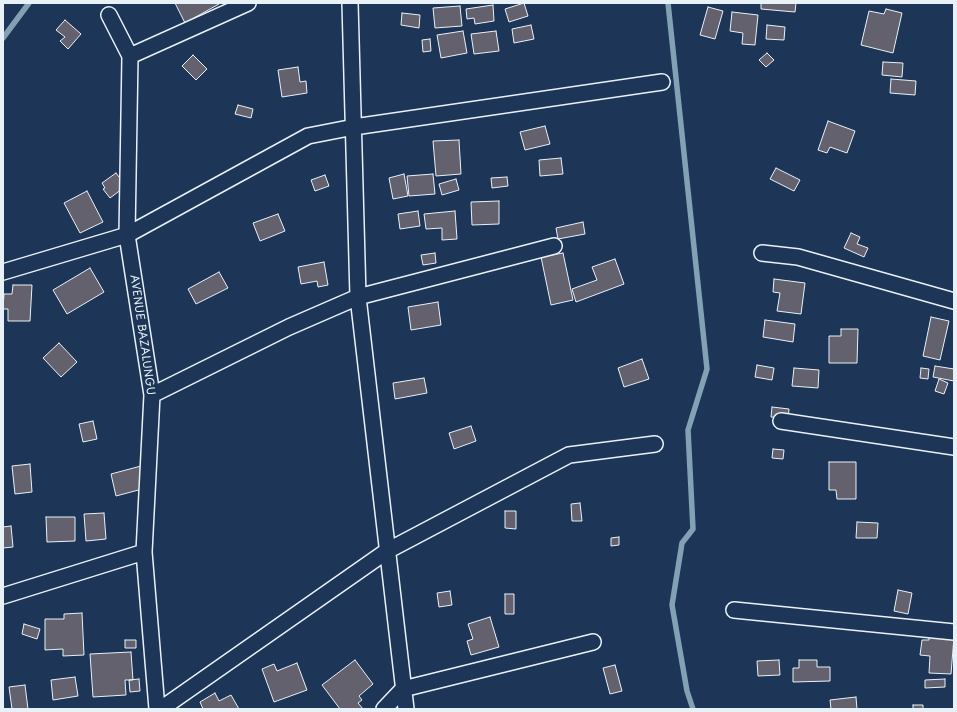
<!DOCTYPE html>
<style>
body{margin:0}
#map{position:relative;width:957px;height:712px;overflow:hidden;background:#1d3557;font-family:"Playpen Sans",sans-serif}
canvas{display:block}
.frame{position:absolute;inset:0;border:4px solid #e8f1f8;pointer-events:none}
</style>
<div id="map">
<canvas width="957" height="712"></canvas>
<div class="frame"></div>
</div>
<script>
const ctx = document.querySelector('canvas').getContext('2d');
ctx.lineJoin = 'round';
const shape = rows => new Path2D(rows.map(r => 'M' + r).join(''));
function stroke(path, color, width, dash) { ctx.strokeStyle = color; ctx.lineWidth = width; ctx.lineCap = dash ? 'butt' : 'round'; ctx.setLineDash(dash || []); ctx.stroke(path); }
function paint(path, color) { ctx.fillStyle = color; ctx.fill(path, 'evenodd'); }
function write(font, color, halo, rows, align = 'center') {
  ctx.font = font + ' "Playpen Sans",sans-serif'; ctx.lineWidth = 3; ctx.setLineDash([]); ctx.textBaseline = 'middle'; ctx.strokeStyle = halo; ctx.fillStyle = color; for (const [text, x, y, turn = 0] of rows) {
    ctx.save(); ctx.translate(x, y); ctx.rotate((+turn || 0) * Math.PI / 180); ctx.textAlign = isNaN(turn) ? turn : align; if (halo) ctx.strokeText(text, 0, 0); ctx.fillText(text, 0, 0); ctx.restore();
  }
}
const stream = shape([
 [668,3,707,369,688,430,693,529,682,543,672,605,687,691,693,709],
 [3,38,29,3]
]);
const building = shape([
 [175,3,219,3,219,4,185,23,175,3],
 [524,3,528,16,509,22,505,9,524,3],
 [761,3,796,3,795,12,761,9,761,3],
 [493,5,494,21,475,24,474,18,467,19,466,9,493,5],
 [460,6,462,26,435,28,433,8,460,6],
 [708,7,723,11,715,39,700,35,708,7],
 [886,9,902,13,893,53,861,45,869,11,884,14,886,9],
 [732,12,758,15,755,45,742,44,743,33,730,31,732,12],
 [402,13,420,15,419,28,401,25,402,13],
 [65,20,81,34,68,49,60,41,65,37,56,30,65,20],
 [531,25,534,39,514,43,512,29,531,25],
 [767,25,785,27,784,40,766,39,767,25],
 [463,31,467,53,441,58,437,35,463,31],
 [496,31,499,51,474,54,471,34,496,31],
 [430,39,431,51,423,52,422,40,430,39],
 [767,53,774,60,766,67,759,60,767,53],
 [193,55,207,69,196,80,182,66,193,55],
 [883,62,903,63,902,77,882,75,883,62],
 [298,67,300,82,306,81,307,93,282,97,278,70,298,67],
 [891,79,916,81,915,95,890,93,891,79],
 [238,105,253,109,251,118,235,114,238,105],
 [828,121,855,131,847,153,830,147,827,153,818,150,828,121],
 [545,126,550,144,525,150,520,132,545,126],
 [459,140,461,174,436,176,433,141,459,140],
 [561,158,563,174,540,176,539,160,561,158],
 [776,168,800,180,794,191,770,179,776,168],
 [116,173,126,186,110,198,103,189,105,188,102,183,116,173],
 [404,174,408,196,393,199,389,178,404,174],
 [433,174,435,194,409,196,407,176,433,174],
 [325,175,329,186,315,191,311,180,325,175],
 [507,177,508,186,492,188,491,178,507,177],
 [456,179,459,190,442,195,439,184,456,179],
 [87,191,103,222,80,233,64,203,87,191],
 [499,201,499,224,472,225,471,202,499,201],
 [418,211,420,226,400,229,398,214,418,211],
 [455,211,457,239,442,240,442,228,426,229,424,214,455,211],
 [278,214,285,231,260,241,253,223,278,214],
 [583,222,585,234,558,239,556,228,583,222],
 [851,233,860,237,857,244,868,248,864,257,844,248,851,233],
 [435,253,436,263,423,265,421,255,435,253],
 [563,253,573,300,551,305,541,257,563,253],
 [615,259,624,284,576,302,572,289,597,280,592,267,615,259],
 [324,262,328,285,318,287,317,281,301,284,298,267,324,262],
 [90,268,104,292,67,314,53,290,90,268],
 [219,272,228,288,196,304,188,289,219,272],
 [774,279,805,283,801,314,777,311,780,293,773,292,774,279],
 [13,285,32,285,30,321,8,321,8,309,3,309,4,294,12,294,13,285],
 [438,302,441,325,411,330,408,307,438,302],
 [931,317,949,321,940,360,923,356,931,317],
 [765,320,795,324,793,342,763,337,765,320],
 [841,329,858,329,857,363,829,363,829,336,841,336,841,329],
 [59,343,77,362,61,377,43,358,59,343],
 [642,359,649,379,624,387,618,368,642,359],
 [757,365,774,368,772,380,755,377,757,365],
 [935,366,954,369,954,381,933,377,935,366],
 [794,368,819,370,818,388,792,386,794,368],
 [921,368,929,369,928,379,920,378,921,368],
 [424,378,427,393,395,399,393,383,424,378],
 [939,379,948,383,944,394,935,391,939,379],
 [772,407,789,409,788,419,771,417,772,407],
 [93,421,97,439,83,442,79,424,93,421],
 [471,426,476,441,454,449,449,433,471,426],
 [773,449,784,450,783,459,772,458,773,449],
 [829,462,856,462,856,499,837,499,836,490,829,490,829,462],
 [30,464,32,492,15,494,12,466,30,464],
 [141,466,146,488,116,496,111,474,141,466],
 [580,503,582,521,572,521,571,504,580,503],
 [505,511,516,511,516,529,505,528,505,511],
 [104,513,106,539,86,541,84,514,104,513],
 [46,517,75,517,75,541,47,542,46,517],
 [857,522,878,523,877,538,856,538,857,522],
 [11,526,13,547,3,548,3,527,11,526],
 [619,537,619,545,611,546,611,538,619,537],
 [898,590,912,593,908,614,894,611,898,590],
 [450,591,452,605,439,607,437,593,450,591],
 [505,594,514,594,514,614,505,614,505,594],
 [82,613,84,655,63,656,63,649,45,650,45,619,64,619,64,614,82,613],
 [490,617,499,647,471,655,467,641,473,639,468,624,490,617],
 [24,624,40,629,37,639,22,634,24,624],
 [929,635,954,637,951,674,929,673,930,656,920,655,922,640,929,640,929,635],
 [125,640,136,640,136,648,125,648,125,640],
 [131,652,133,680,125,680,126,695,93,697,90,654,131,652],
 [355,660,373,684,359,696,362,700,358,703,363,709,340,709,322,685,355,660],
 [779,660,780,675,758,676,757,661,779,660],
 [799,660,817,660,817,667,830,667,830,681,793,682,793,668,799,668,799,660],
 [297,663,307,690,274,702,262,669,274,664,277,671,297,663],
 [615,665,622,691,610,694,603,668,615,665],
 [75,677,78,696,53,700,51,680,75,677],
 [139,679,140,691,130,692,129,680,139,679],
 [945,679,945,687,925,688,925,680,945,679],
 [25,685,28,709,12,709,9,687,25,685],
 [215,693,219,701,231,695,239,709,203,709,200,702,215,693],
 [856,697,857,709,831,709,830,700,856,697],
 [913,705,923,705,923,709,913,709,913,705]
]);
const minor = shape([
 [350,3,358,297,406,709],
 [109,15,130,56,127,235,152,395,144,552,157,709],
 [130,56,248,3],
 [762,253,798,257,954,301],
 [3,272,127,235,308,136,354,127,662,82],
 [152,395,289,327,358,297,554,246],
 [781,421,954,447],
 [3,596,144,552],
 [734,610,954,632],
 [161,709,387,551,569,455,655,444],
 [384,709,403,689,593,642]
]);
const streetNames = [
 ["AVENUE BAZALUNGU",142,335,82]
];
stroke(stream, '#83a1b4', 5.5);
paint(building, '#63616d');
stroke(building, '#e8f1f8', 1);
stroke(minor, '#e8f1f8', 18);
stroke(minor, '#1d3557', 15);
write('11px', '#e8f1f8', '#1d3557', streetNames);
</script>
